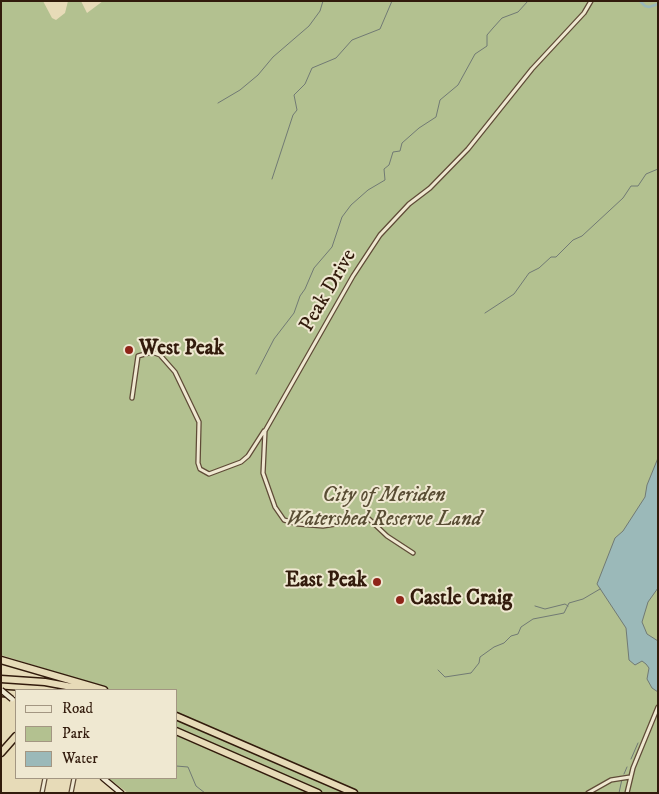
<!DOCTYPE html>
<style>
body{margin:0}
#map{position:relative;width:659px;height:794px;overflow:hidden;background:#e7dbb8;font-family:"IM FELL DW Pica",serif}
canvas{display:block}
.frame{position:absolute;inset:0;border:2px solid #321b0c;pointer-events:none}
.legend{position:absolute;left:15px;top:689px;width:162px;height:90px;box-sizing:border-box;background:#efe8d1;border:1px solid #a39682;margin:0;padding:6px 9px;list-style:none;font-size:15px;color:#321b0c}
.legend li{display:flex;align-items:center;gap:10px;height:25px}
.legend b{width:25px;border:1px solid #a39682}
</style>
<div id="map">
<canvas width="659" height="794"></canvas>
<div class="frame"></div>
<ul class="legend">
<li><b style="height:6px;background:#efe8d1"></b>Road</li>
<li><b style="height:14px;background:#b3c190"></b>Park</li>
<li><b style="height:14px;background:#9bb9b9"></b>Water</li>
</ul>
</div>
<script>
const ctx = document.querySelector('canvas').getContext('2d');
ctx.lineJoin = 'round';
function paint(path, color) { ctx.fillStyle = color; ctx.fill(path, 'evenodd'); }
const shape = rows => new Path2D(rows.map(r => 'M' + r).join(''));
function stroke(path, color, width, dash) { ctx.strokeStyle = color; ctx.lineWidth = width; ctx.lineCap = dash ? 'butt' : 'round'; ctx.setLineDash(dash || []); ctx.stroke(path); }
function write(font, color, halo, rows, align = 'center') {
  ctx.font = font + ' "IM FELL DW Pica",serif'; ctx.lineWidth = 4; ctx.setLineDash([]); ctx.textBaseline = 'middle'; ctx.strokeStyle = halo; ctx.fillStyle = color; for (const [text, x, y, turn = 0] of rows) {
    ctx.save(); ctx.translate(x, y); ctx.rotate((+turn || 0) * Math.PI / 180); ctx.textAlign = isNaN(turn) ? turn : align; if (halo) ctx.strokeText(text, 0, 0); ctx.fillText(text, 0, 0); ctx.restore();
  }
}
const green = shape([
 [1,1,43,1,52,18,56,20,65,13,68,1,81,1,87,13,103,1,658,1,658,793,128,793,108,778,176,778,176,690,57,690,56,672,1,655]
]);
const water = shape([
 [658,458,658,588,648,602,642,622,647,634,658,641,658,692,652,688,647,679,649,668,646,664,642,661,635,665,629,660,626,628,597,584,615,538,623,531,645,497,647,485,658,458]
]);
const stream = shape([
 [218,103,240,90,258,75,273,57,309,26,320,11,323,1],
 [272,179,293,115,297,110,294,95,305,84,312,68,336,58,352,40,380,29,392,1],
 [485,313,514,294,529,273,539,268,551,257,556,257,573,240,582,236,623,198,631,186,638,186,646,174,658,169],
 [256,374,274,339,294,313,300,296,305,289,314,268,332,247,342,217,351,205,368,190,385,180,384,169,389,165,393,152,400,151,402,143,419,128,436,117,440,100,458,85,475,54,487,46,487,35,493,28,502,18,518,12,528,1],
 [535,606,545,609,565,604,568,606],
 [438,670,445,677,471,673,479,663,480,657,494,647,504,643,511,636,518,634,521,627,533,619,564,613,569,603,583,599,600,589],
 [631,759,638,743],
 [176,766,188,767,196,786,205,793],
 [624,774,627,767],
 [619,793,622,779]
]);
const canal = shape([
 [640,1,645,6,649,7,658,4]
]);
const street = shape([
 [132,398,138,356,152,352,160,355,175,372,199,422,198,463,200,469,209,474,241,462,248,456,264,431],
 [413,553,387,536,369,519,323,526,298,524,284,520,275,507,263,473,265,431,353,276,380,235,409,204,430,188,468,149,532,69,584,13,591,1],
 [42,793,45,778],
 [71,793,74,778],
 [588,793,611,780,630,777],
 [627,793,633,768,658,707]
]);
const secondary = shape([
 [103,778,121,793]
]);
const highway = shape([
 [1,660,104,690],
 [1,679,45,682,88,690],
 [1,693,16,694],
 [176,716,354,793],
 [176,731,318,793],
 [1,753,16,736]
]);
const secondaryBridge = shape([
 [1,690,12,699]
]);
const markers = [
 [129,350,5,"#8f2418"],
 [377,582,5,"#8f2418"],
 [400,600,5,"#8f2418"]
];
const streetNames = [
 ["Peak Drive",329,291,-60]
];
const poiNames = [
 ["West Peak",139,350],
 ["East Peak",367,582,"right"],
 ["Castle Craig",410,600]
];
const parkNames = [
 ["City of Meriden",384,497],
 ["Watershed Reserve Land",384,521]
];
paint(green, '#b3c190');
paint(water, '#9bb9b9');
stroke(water, '#717a74', 1);
stroke(stream, '#717a74', 1);
stroke(canal, '#9bb9b9', 2.5);
stroke(street, '#5f4b37', 5.5);
stroke(secondary, '#321b0c', 7);
stroke(highway, '#321b0c', 9);
stroke(street, '#efe8d1', 3);
stroke(secondary, '#efe8d1', 4.5);
stroke(highway, '#e7dbb8', 6);
stroke(secondaryBridge, '#321b0c', 7, []);
stroke(secondaryBridge, '#efe8d1', 4.5);
for (const [x, y, r, color] of markers) { const dot = new Path2D(); dot.arc(x, y, r, 0, 2 * Math.PI); ctx.fillStyle = color; ctx.fill(dot); stroke(dot, '#efe8d1', 2); }
write('21px', '#321b0c', '#efe8d1', streetNames);
write('bold 21px', '#321b0c', '#efe8d1', poiNames, 'left');
write('italic 21px', '#594d34', '#efe8d1', parkNames);
</script>
